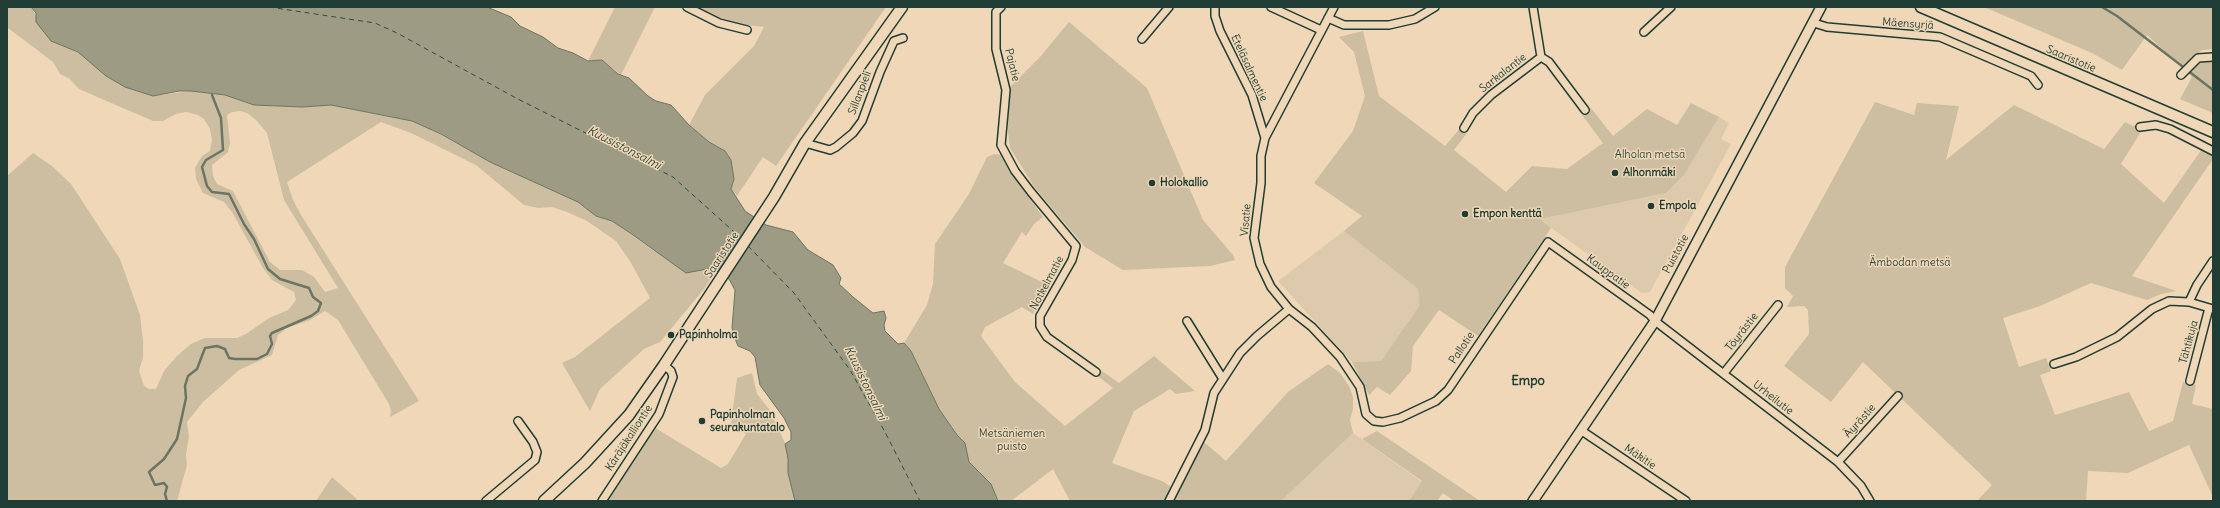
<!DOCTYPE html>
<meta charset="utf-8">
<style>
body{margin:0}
#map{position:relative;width:2220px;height:508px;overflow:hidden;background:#efd7b7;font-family:Delius,sans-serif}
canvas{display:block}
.frame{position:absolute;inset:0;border:8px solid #1f3d34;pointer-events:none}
</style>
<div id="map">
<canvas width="2220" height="508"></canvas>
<div class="frame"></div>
</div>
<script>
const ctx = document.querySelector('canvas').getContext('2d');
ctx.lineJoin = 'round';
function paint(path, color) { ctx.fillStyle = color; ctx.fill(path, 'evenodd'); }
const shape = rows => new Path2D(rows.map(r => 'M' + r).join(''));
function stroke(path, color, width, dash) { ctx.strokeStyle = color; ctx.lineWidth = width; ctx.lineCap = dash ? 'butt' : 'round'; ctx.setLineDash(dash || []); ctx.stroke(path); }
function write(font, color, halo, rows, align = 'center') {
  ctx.font = font + ' Delius,sans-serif'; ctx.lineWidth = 3; ctx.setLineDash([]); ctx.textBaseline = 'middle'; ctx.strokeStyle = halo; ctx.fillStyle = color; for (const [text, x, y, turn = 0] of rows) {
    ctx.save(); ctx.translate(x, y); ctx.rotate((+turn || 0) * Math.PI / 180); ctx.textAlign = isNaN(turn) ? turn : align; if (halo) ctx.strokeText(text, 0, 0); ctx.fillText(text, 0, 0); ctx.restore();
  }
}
const built = shape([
 [1719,117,1729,123,1721,139,1731,144,1650,292,1642,293,1539,219,1666,193,1684,175],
 [1344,231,1418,289,1419,306,1381,361,1352,362,1278,281],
 [1353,433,1422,482,1409,501,1281,501]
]);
const green = shape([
 [7,7,31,7,51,41,78,52,106,76,153,96,191,91,225,95,254,105,302,107,331,105,412,121,440,134,490,162,578,202,596,216,612,221,654,251,716,271,704,289,660,342,644,349,600,389,590,411,562,363,575,357,650,298,630,261,616,241,587,221,567,212,552,207,538,208,524,205,476,165,411,133,381,122,287,182,293,200,301,215,419,401,390,417,391,411,389,404,338,320,325,311,310,320,287,328,278,335,272,355,239,370,203,402,187,422,189,437,186,454,187,465,177,501,7,501,7,176,33,153,52,166,71,184,120,259,140,315,143,341,143,358,139,371,144,386,149,389,156,389,164,371,177,356,191,344,205,338,237,338,246,334,269,318,288,310,296,300,294,292,272,280,263,268,232,212,224,202,203,193,196,179,195,168,202,156,210,151,212,140,210,129,204,119,198,115,186,112,176,114,163,121,153,121,79,89,70,79,60,74,53,62,8,28],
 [240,111,247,113,256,120,267,133,284,200,338,288,325,292,314,277,302,270,280,270,270,262,233,191,217,184,213,176,212,165,228,152,230,143,227,115,232,112],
 [615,7,655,7,621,75,602,60,588,61],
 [697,7,886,7,776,166,763,157,737,196,731,189,734,179,731,160,725,151,709,142,689,125,705,95,754,46,764,27,730,23,716,18],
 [1984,7,2213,7,2213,49,2202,50,2182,67,2147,35,2122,70,2092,53],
 [1069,22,1147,88,1203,220,1233,255,1235,260,1210,266,1123,270,1085,247,1035,188,1010,148,1008,133,1009,88,1040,57],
 [1363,31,1379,96,1445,146,1462,126,1467,133,1454,150,1506,192,1532,166,1567,169,1603,143,1582,115,1591,108,1613,136,1647,109,1677,125,1691,103,1719,117,1684,175,1666,193,1540,219,1551,228,1478,336,1439,310,1413,346,1411,371,1390,395,1377,387,1369,395,1352,362,1381,361,1419,306,1418,289,1344,231,1362,216,1314,183,1353,131,1365,96,1354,52,1339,37],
 [2206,61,2213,61,2213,113,2180,99,2192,77,2188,73,2197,64],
 [1875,102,1914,115,1917,103,1959,106,1946,160,2014,105,2104,149,2125,122,2133,126,2145,125,2121,164,2164,203,2202,149,2213,155,2213,159,2132,276,2176,291,2161,294,2147,300,2091,283,2040,306,2003,318,2019,367,2046,358,2051,371,2040,375,2055,415,2129,392,2149,431,2173,421,2183,382,2196,385,2192,404,2213,409,2213,497,2189,445,2128,473,2088,471,2086,501,1977,501,1992,485,1863,362,1831,402,1784,366,1809,334,1808,310,1804,306,1787,307,1793,296,1785,288,1785,267],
 [995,154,1001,155,1011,173,1043,217,1034,224,1026,236,1022,232,1003,263,1046,284,1050,283,1033,314,1022,307,985,327,981,336,1015,382,1065,426,1113,388,1095,374,1099,369,1119,383,1154,356,1195,391,1176,394,1170,389,1134,411,1112,463,1162,481,1178,491,1204,442,1226,461,1288,392,1328,364,1340,373,1349,386,1353,397,1353,409,1350,420,1353,433,1281,501,1070,501,1053,469,1011,501,998,501,997,497,969,462,965,443,957,435,939,409,911,351,904,343,927,305,933,284,935,244,969,194,987,157],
 [757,371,834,501,602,501,652,426,721,468,728,464,746,434,731,424,737,378,752,373,757,394,769,409,785,443,791,440,791,432,784,418,760,385],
 [1377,431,1461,488,1480,501,1454,501,1443,493,1437,501,1409,501,1422,481,1362,439],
 [332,477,359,501,316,501]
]);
const water = shape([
 [31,7,487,7,511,17,520,26,543,37,558,48,573,53,588,61,602,60,618,74,629,78,648,96,656,101,671,105,689,125,709,142,725,151,731,160,734,179,731,189,745,211,766,225,793,232,808,250,833,265,841,278,839,284,853,297,873,313,884,311,886,318,884,325,885,331,898,344,904,343,911,351,939,409,957,435,965,443,969,462,991,484,998,501,795,501,788,473,788,458,785,444,791,440,791,432,784,418,760,385,755,357,750,351,738,346,736,341,732,328,735,290,729,279,712,268,686,273,633,235,612,221,596,216,578,202,490,162,441,134,412,121,331,105,302,107,254,105,225,95,191,91,179,91,153,96,125,87,106,76,78,52,51,41,36,22,36,13,31,7]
]);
const stream = shape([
 [2102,7,2117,16,2213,90],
 [167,501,165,494,167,487,164,483,155,485,149,472,164,459,177,439,186,398,185,386,188,376,197,369,205,348,217,346,225,349,229,358,235,359,257,359,267,354,272,344,270,336,272,333,311,316,318,311,321,303,313,297,309,288,280,279,268,269,254,239,244,224,229,194,212,192,207,186,202,167,206,160,223,150,221,118,212,95]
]);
const ferry = shape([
 [269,7,375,23,397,33,516,98,673,177,742,239],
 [748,246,794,293,850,370,885,432,920,501]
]);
const minor = shape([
 [687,7,719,23,747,30],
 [1001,7,996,12,996,49,1006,90,1001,145,1015,171,1031,192,1076,246,1072,260,1040,316,1040,326,1047,337,1096,372],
 [1215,7,1215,16,1220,31,1252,95,1265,138],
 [1271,7,1321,30],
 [1334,7,1265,138,1261,156,1261,183,1254,238,1260,264,1271,287,1289,309,1312,327,1340,357,1360,387,1366,414,1374,421,1383,422,1400,418,1436,401,1448,390,1548,242,1650,315,1655,321,1838,462,1861,486,1870,501],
 [1328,18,1344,25,1389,25,1415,19,1435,7],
 [1814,23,1827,27,1940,37,2031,76,2038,85],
 [1644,32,1671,7],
 [1142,39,1169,7],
 [1541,57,1549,62,1585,110],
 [2181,75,2198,58,2213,57],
 [2140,127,2156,125,2170,129,2213,151],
 [1464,128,1473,113,1491,95,1541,57,1533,7],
 [805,143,830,150,836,147,853,133,862,121,880,72,894,41,903,38],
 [2189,302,2197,285,2213,261],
 [1187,321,1223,379],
 [2054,364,2076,357,2117,337,2152,309,2169,301,2189,302,2213,309],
 [1724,373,1778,305],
 [2190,381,2209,308],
 [1582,431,1686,501],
 [1838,462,1898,396],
 [486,501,535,460,537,452,533,442,518,421],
 [602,501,659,414,673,377,671,371,664,365],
 [1169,501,1205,430,1214,393,1240,353,1257,336,1289,309]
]);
const tertiary = shape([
 [1533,501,1655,321,1821,7]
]);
const secondary = shape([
 [1921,7,2213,132],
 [544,501,585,463,629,415,664,365,774,197,805,143,902,7]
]);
const markers = [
 [1615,173,4,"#1f3d34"],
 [1152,183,4,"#1f3d34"],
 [1651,206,4,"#1f3d34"],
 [1465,214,4,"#1f3d34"],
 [671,335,4,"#1f3d34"],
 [702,421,4,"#1f3d34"]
];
const streetNames = [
 ["Mäensyrjä",1908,24,4],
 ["Saaristotie",2071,59,23],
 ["Pajatie",1012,65,76],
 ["Eteläsalmentie",1249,68,65],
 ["Sarkalantie",1503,73,-38],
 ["Sillanpieli",860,93,-69],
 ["Visatie",1246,220,-85],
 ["Puistotie",1676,254,-62],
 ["Saaristotie",722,255,-57],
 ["Kauppatie",1608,272,36],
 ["Notkelmatie",1047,283,-62],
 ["Töyrästie",1742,332,-52],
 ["Tähtikuja",2189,342,-75],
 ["Pallotie",1462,348,-56],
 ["Urheilutie",1773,398,38],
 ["Äyrästie",1860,421,-48],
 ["Käräjäkalliontie",629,438,-57],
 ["Mäkitie",1640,457,34]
];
const parkNames = [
 ["Alholan metsä",1650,155],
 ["Ämbodan metsä",1910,263],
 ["Metsäniemen",1012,434],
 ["puisto",1012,447]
];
const poiNames = [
 ["Alhonmäki",1623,173],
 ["Holokallio",1160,183],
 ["Empola",1659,206],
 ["Empon kenttä",1473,214],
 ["Papinholma",679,335],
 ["Papinholman",710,415],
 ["seurakuntatalo",710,428]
];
const waterNames = [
 ["Kuusistonsalmi",624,148,27],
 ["Kuusistonsalmi",865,383,64]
];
const quarterNames = [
 ["Empo",1528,381]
];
paint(built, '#ddcaac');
paint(green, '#cdbea2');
paint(water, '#9d9b83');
stroke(water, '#6b7563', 1);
stroke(stream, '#6b7563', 2.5);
stroke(ferry, '#324b40', 1, [5, 4]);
stroke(minor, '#1f3d34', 10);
stroke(tertiary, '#1f3d34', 12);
stroke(secondary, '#1f3d34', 13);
stroke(minor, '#efd7b7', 7);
stroke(tertiary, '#efd7b7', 9);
stroke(secondary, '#efd7b7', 10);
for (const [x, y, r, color] of markers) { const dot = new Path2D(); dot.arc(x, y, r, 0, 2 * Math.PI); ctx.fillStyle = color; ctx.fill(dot); stroke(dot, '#efd7b7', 1.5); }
write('11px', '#1f3d34', '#efd7b7', streetNames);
write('11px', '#304a3f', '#efd7b7', parkNames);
write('bold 11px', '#1f3d34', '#efd7b7', poiNames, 'left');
write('italic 12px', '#324b40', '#efd7b7', waterNames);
write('bold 13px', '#1f3d34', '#efd7b7', quarterNames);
</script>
